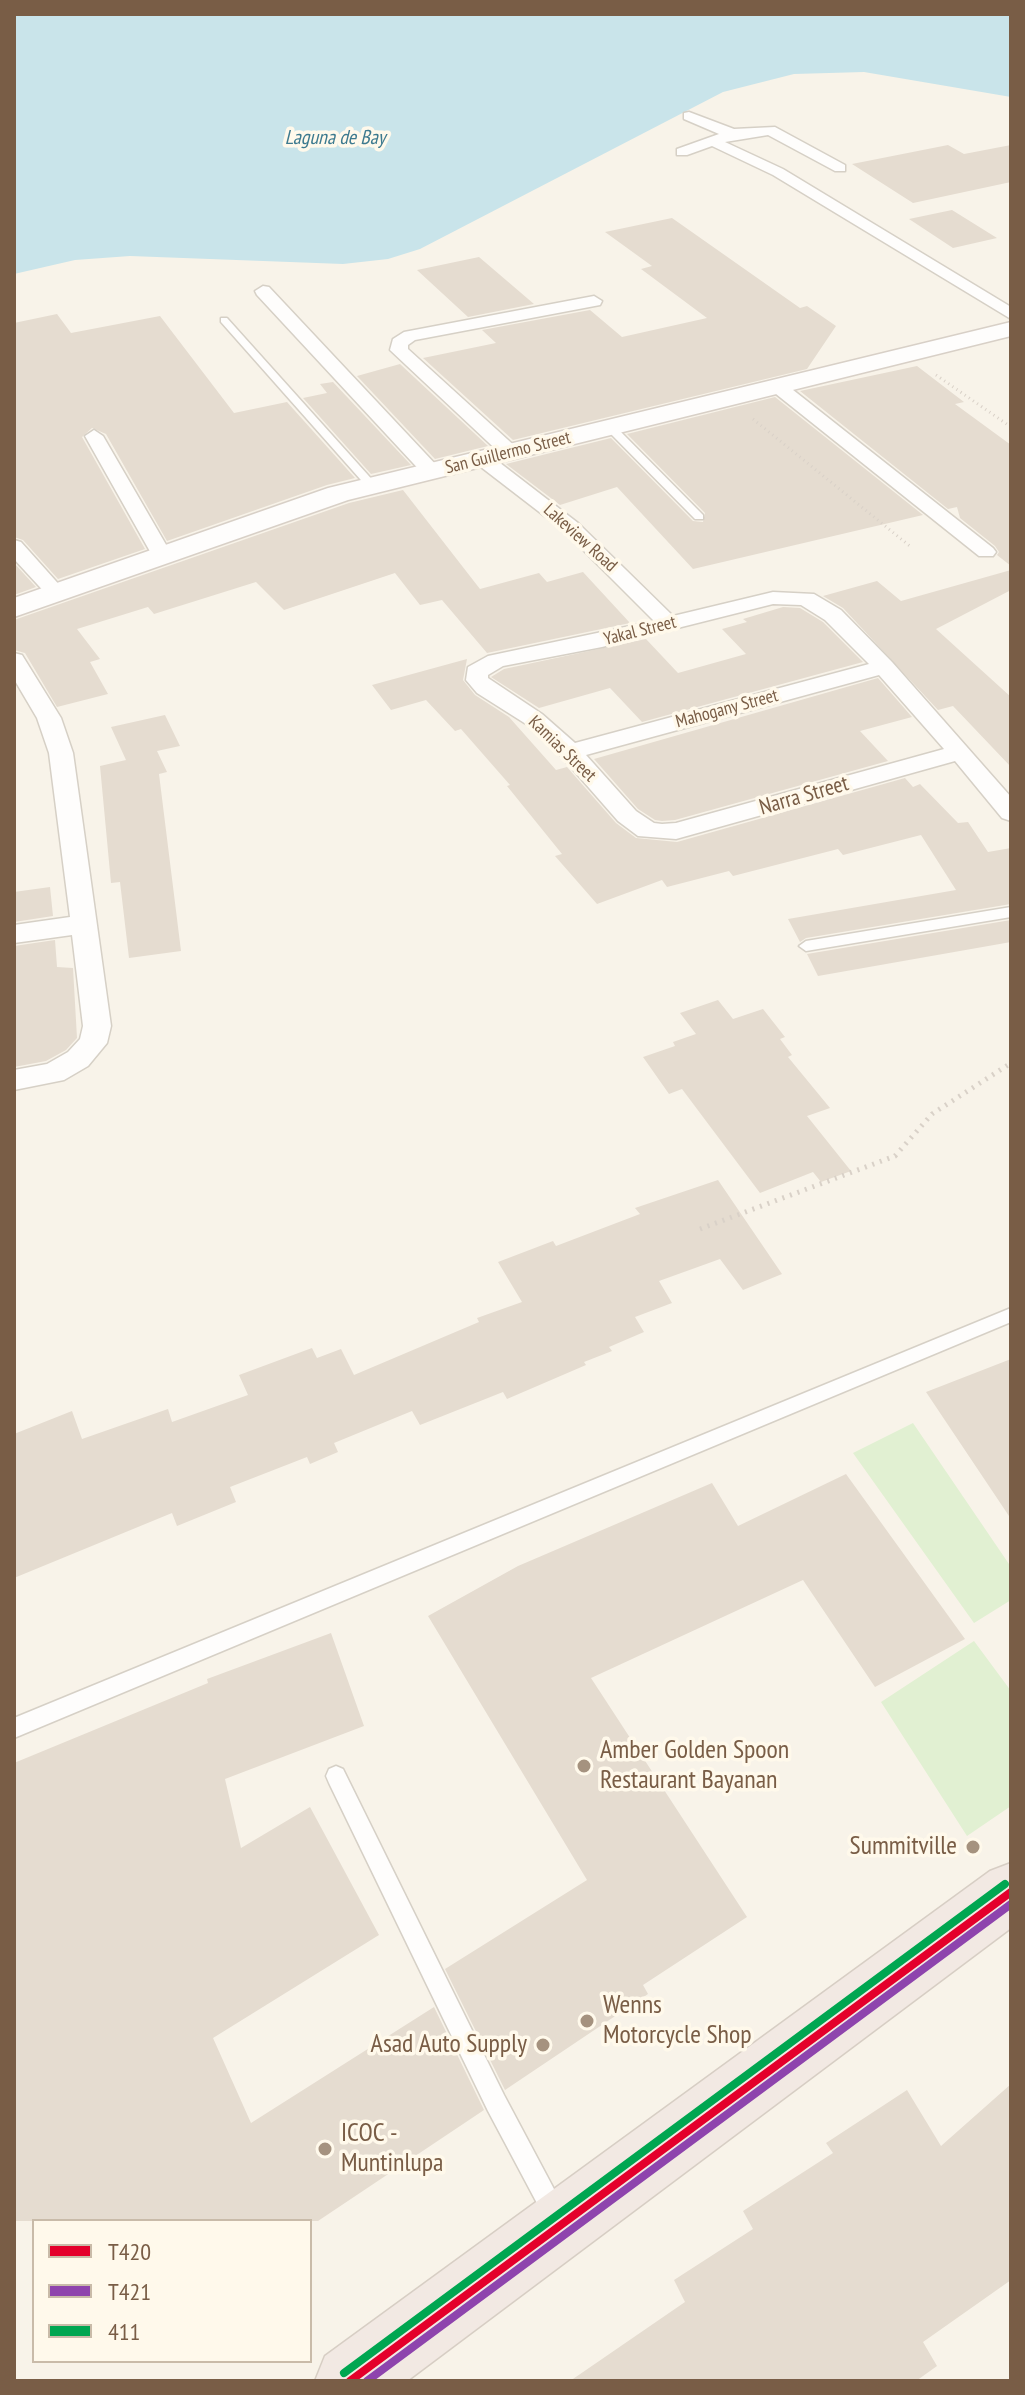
<!DOCTYPE html>
<style>
body{margin:0}
#map{position:relative;width:1025px;height:2395px;overflow:hidden;background:#f8f3e9;font-family:"PT Sans Narrow",sans-serif}
canvas{display:block}
.frame{position:absolute;inset:0;border:16px solid #795d46;pointer-events:none}
.legend{position:absolute;left:32px;top:2219px;width:280px;height:144px;box-sizing:border-box;background:#fff9eb;border:2px solid #c9bba9;margin:0;padding:10px 14px;list-style:none;font-size:24px;color:#795d46}
.legend li{display:flex;align-items:center;gap:16px;height:40px}
.legend b{width:40px;border:2px solid #c9bba9}
</style>
<div id="map">
<canvas width="1025" height="2395"></canvas>
<div class="frame"></div>
<ul class="legend">
<li><b style="height:10px;background:#e4002b"></b>T420</li>
<li><b style="height:10px;background:#8e44ad"></b>T421</li>
<li><b style="height:10px;background:#00a651"></b>411</li>
</ul>
</div>
<script>
const ctx = document.querySelector('canvas').getContext('2d');
ctx.lineJoin = 'round';
function paint(path, color) { ctx.fillStyle = color; ctx.fill(path, 'evenodd'); }
const shape = rows => new Path2D(rows.map(r => 'M' + r).join(''));
function stroke(path, color, width, dash) { ctx.strokeStyle = color; ctx.lineWidth = width; ctx.lineCap = dash ? 'butt' : 'round'; ctx.setLineDash(dash || []); ctx.stroke(path); }
function write(font, color, halo, rows, align = 'center') {
  ctx.font = font + ' "PT Sans Narrow",sans-serif'; ctx.lineWidth = 7; ctx.setLineDash([]); ctx.textBaseline = 'middle'; ctx.strokeStyle = halo; ctx.fillStyle = color; for (const [text, x, y, turn = 0] of rows) {
    ctx.save(); ctx.translate(x, y); ctx.rotate((+turn || 0) * Math.PI / 180); ctx.textAlign = isNaN(turn) ? turn : align; if (halo) ctx.strokeText(text, 0, 0); ctx.fillText(text, 0, 0); ctx.restore();
  }
}
const green = shape([
 [913,1423,1011,1567,1011,1600,974,1623,853,1453],
 [974,1641,1011,1691,1011,1806,967,1836,881,1702]
]);
const water = shape([
 [14,14,1011,14,1011,97,864,72,794,74,723,92,420,249,388,259,343,264,130,256,75,260,14,274]
]);
const building = shape([
 [948,145,964,154,1011,145,1011,182,913,203,852,164],
 [952,210,997,238,953,248,909,219],
 [672,218,800,308,807,306,836,326,807,369,513,440,423,358,496,343,482,330,590,310,622,337,707,318,641,269,652,266,605,232],
 [479,257,534,304,468,317,417,270],
 [57,314,71,333,160,316,234,413,287,402,355,478,327,485,167,541,106,434,92,428,82,437,145,549,58,579,23,540,14,537,14,323],
 [400,364,488,446,435,459,357,376],
 [917,366,964,402,955,404,1011,445,1011,566,997,555,999,552,995,546,960,518,957,507,948,509,800,391],
 [333,382,411,465,371,474,303,398,327,393,320,384],
 [775,397,923,515,693,569,617,487,560,505,506,464,611,438,693,521,703,522,705,513,627,434],
 [403,490,480,589,539,573,547,582,583,572,630,623,487,653,442,600,420,605,395,573,284,610,256,582,154,614,148,607,77,629,100,659,90,662,108,694,57,707,25,653,14,650,14,620,349,503],
 [14,563,36,587,14,595],
 [1011,570,1011,590,936,629,1011,697,1011,767,953,706,938,710,843,608,823,596,877,581,901,601],
 [783,607,800,608,823,622,863,662,642,722,610,688,539,708,491,677,504,669,646,639,678,673,746,654,722,629,747,622,743,619],
 [467,659,463,680,475,695,509,717,556,770,567,767,616,823,636,838,677,842,905,778,913,787,920,784,958,823,968,822,988,852,1011,848,1011,904,806,938,800,942,788,919,956,890,921,835,843,855,838,849,733,876,729,871,667,887,662,880,597,904,555,856,562,854,507,786,510,785,461,729,455,731,426,700,391,710,372,685],
 [878,678,912,717,860,731,888,761,675,820,662,821,655,820,638,809,594,759],
 [165,715,180,746,157,751,167,772,159,774,181,951,129,958,120,882,111,883,100,766,126,760,111,727],
 [50,887,53,916,14,922,14,892],
 [1011,920,1011,942,818,976,807,954],
 [55,940,57,967,73,968,77,1038,66,1050,46,1061,14,1067,14,946],
 [718,1000,733,1019,763,1009,785,1037,780,1039,792,1055,788,1057,830,1108,807,1116,851,1171,821,1182,813,1172,760,1193,682,1089,669,1094,643,1057,675,1046,673,1042,696,1034,680,1013],
 [718,1180,782,1274,743,1290,720,1259,659,1281,672,1303,635,1317,644,1332,609,1347,612,1351,584,1362,586,1365,507,1399,503,1392,420,1425,412,1411,334,1443,338,1452,310,1464,307,1457,230,1487,236,1502,177,1526,172,1513,14,1578,14,1434,72,1411,82,1439,168,1409,172,1422,248,1395,239,1375,312,1348,317,1358,341,1349,354,1375,479,1322,477,1318,522,1302,498,1262,553,1241,556,1246,640,1214,635,1208],
 [1011,1359,1011,1519,926,1392],
 [846,1474,965,1639,875,1687,803,1580,591,1678,747,1917,643,1985,648,1994,505,2090,445,1969,587,1880,428,1616,518,1566,712,1483,738,1526],
 [331,1633,364,1726,225,1779,241,1848,310,1807,379,1935,213,2038,251,2123,434,2007,484,2110,318,2221,14,2221,14,1763,208,1683,207,1679],
 [1011,2084,1011,2280,923,2342,937,2366,916,2381,570,2381,685,2302,674,2280,753,2229,743,2211,833,2153,826,2143,907,2090,941,2146]
]);
const pathFar1 = shape([
 [936,375,1011,427],
 [753,419,911,547]
]);
const path = shape([
 [700,1229,895,1156,932,1114,1011,1063]
]);
const lane = shape([
 [221,318,227,318,376,484,376,488,368,488,221,322,221,318],
 [607,426,615,426,703,515,703,519,695,519,607,430,607,426],
 [1011,907,1011,917,806,951,799,946,806,941,1011,907],
 [1011,1308,1011,1322,14,1738,14,1718,1011,1308],
 [336,1766,343,1769,504,2095,563,2206,567,2214,563,2222,555,2226,547,2222,488,2111,329,1783,326,1776,329,1769,336,1766]
]);
const street = shape([
 [689,112,734,129,775,127,845,165,845,171,835,171,768,135,725,142,783,169,1011,307,1011,319,773,175,712,146,687,155,677,155,677,149,719,134,684,119,684,113,689,112],
 [263,286,269,287,439,468,442,472,439,476,425,476,257,295,255,291,263,286],
 [594,296,602,301,600,305,415,340,408,345,408,349,518,449,521,453,518,457,504,457,390,350,393,339,404,332,594,296],
 [777,381,783,382,993,548,996,552,993,556,979,556,771,390,768,386,771,382,777,381],
 [94,430,103,436,172,555,169,559,162,561,152,555,85,436,94,430],
 [484,454,491,456,578,523,673,616,773,592,814,594,841,610,892,662,1011,797,1011,821,1002,818,955,761,676,839,638,836,618,821,562,757,526,724,477,693,466,680,468,667,488,656,654,621,564,531,477,464,474,460,484,454],
 [773,604,801,605,825,620,869,664,575,743,542,714,488,678,488,675,503,666,602,647,773,604],
 [879,675,944,749,676,823,662,824,654,823,636,811,586,755,879,675],
 [14,540,21,542,63,589,67,593,63,597,49,597,14,559,14,540],
 [14,653,22,655,61,718,73,753,111,1026,107,1043,88,1066,64,1080,14,1090,14,1070,47,1064,68,1052,80,1039,83,1026,72,935,14,943,14,925,70,917,49,753,37,718,14,679,14,653]
]);
const secondary = shape([
 [1011,322,1011,336,348,500,14,617,14,598,328,488,1011,322]
]);
const highway = shape([
 [1011,1863,1011,1928,407,2381,315,2381,325,2356,990,1871,1011,1863]
]);
const bus1 = shape([
 [350,2381,1011,1892]
]);
const bus2 = shape([
 [367,2381,1011,1904]
]);
const bus3 = shape([
 [344,2373,1005,1884]
]);
const markers = [
 [584,1766,8,"#a5927f"],
 [973,1847,8,"#a5927f"],
 [587,2021,8,"#a5927f"],
 [543,2045,8,"#a5927f"],
 [325,2149,8,"#a5927f"]
];
const farStreetnames = [
 ["San Guillermo Street",508,453,-14],
 ["Lakeview Road",580,538,42],
 ["Yakal Street",640,631,-14],
 ["Mahogany Street",727,709,-15],
 ["Kamias Street",562,749,44]
];
const farWaternames = [
 ["Laguna de Bay",335,138]
];
const streetNames = [
 ["Narra Street",804,796,-16]
];
const nearPoinames = [
 ["Amber Golden Spoon",600,1751],
 ["Restaurant Bayanan",600,1781],
 ["Summitville",957,1847,"right"],
 ["Wenns",603,2006],
 ["Motorcycle Shop",603,2036],
 ["Asad Auto Supply",527,2045,"right"],
 ["ICOC -",341,2134],
 ["Muntinlupa",341,2164]
];
paint(green, '#e1f0d2');
paint(water, '#c9e4ea');
paint(building, '#e5dcd0');
stroke(lane, '#d6d0c6', 3);
stroke(street, '#d6d0c6', 3);
stroke(secondary, '#d8d0c7', 3);
stroke(highway, '#d7cec4', 3);
stroke(pathFar1, '#d9d1c8', 3, [1, 4]);
stroke(path, '#d9d1c8', 5, [2, 6]);
paint(lane, '#fefdfc');
paint(street, '#fefdfc');
paint(secondary, '#fefdfc');
paint(highway, '#f2e9e3');
stroke(bus1, '#e4002b', 8);
stroke(bus2, '#8e44ad', 8);
stroke(bus3, '#00a651', 8);
for (const [x, y, r, color] of markers) { const dot = new Path2D(); dot.arc(x, y, r, 0, 2 * Math.PI); ctx.fillStyle = color; ctx.fill(dot); stroke(dot, '#fff9eb', 3); }
write('18px', '#795d46', '#fff9eb', farStreetnames);
write('italic 20px', '#3d7a8f', '#fff9eb', farWaternames);
write('22px', '#795d46', '#fff9eb', streetNames);
write('26px', '#795d46', '#fff9eb', nearPoinames, 'left');
</script>
